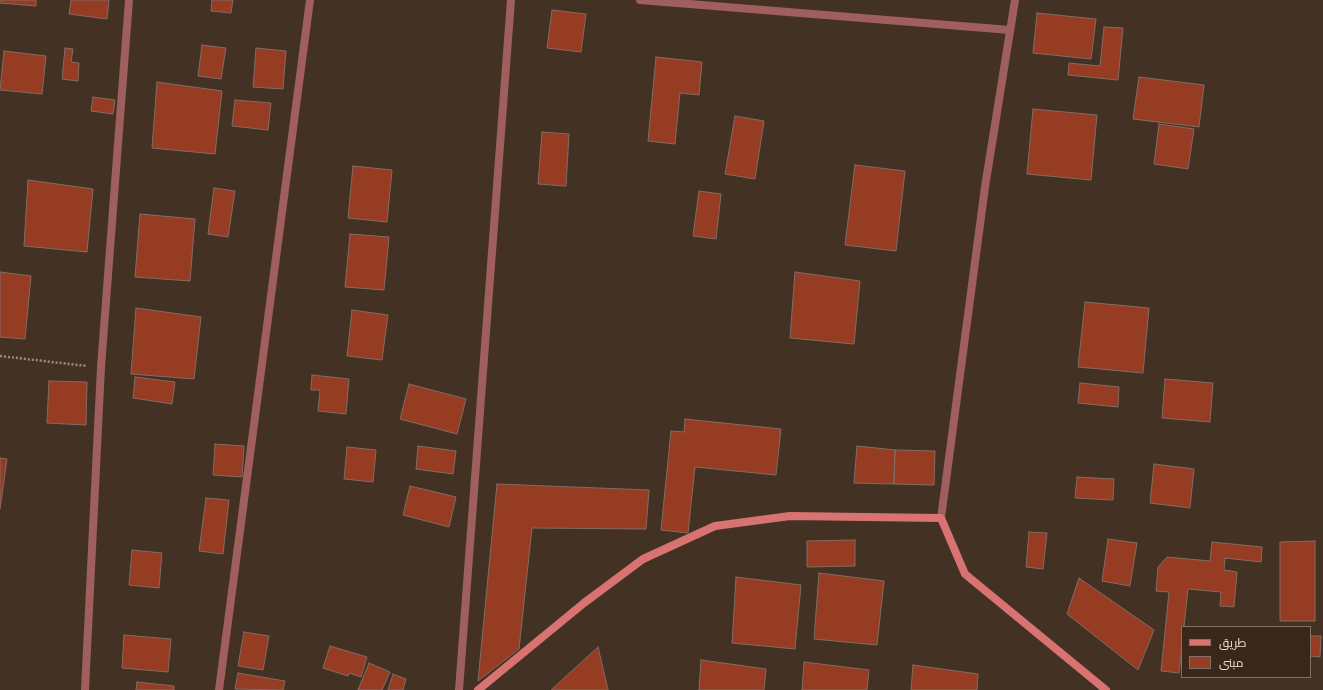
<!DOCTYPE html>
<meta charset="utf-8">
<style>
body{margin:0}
#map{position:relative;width:1323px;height:690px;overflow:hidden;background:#433224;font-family:Figtree,Cairo,sans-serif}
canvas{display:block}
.legend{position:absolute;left:1181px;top:626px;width:130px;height:52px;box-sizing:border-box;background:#39281a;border:1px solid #807266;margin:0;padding:5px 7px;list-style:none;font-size:12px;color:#ebe0d7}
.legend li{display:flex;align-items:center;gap:8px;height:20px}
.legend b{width:20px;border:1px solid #807266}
</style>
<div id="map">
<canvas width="1323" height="690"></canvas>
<ul class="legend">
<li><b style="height:5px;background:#d87372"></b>طريق</li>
<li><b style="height:11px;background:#953c23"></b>مبنى</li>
</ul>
</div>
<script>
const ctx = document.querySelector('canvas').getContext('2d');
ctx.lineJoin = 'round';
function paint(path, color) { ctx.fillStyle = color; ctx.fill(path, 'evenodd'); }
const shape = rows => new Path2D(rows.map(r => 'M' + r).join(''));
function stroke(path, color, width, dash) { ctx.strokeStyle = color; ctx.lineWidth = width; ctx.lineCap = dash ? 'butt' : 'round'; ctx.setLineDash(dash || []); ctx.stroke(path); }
const building = shape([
 [0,0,36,0,36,6,0,3,0,0],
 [71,0,109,0,107,19,69,14,71,0],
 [212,0,233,0,231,13,211,11,212,0],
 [552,10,586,14,581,52,547,48,552,10],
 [1037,13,1096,19,1091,59,1033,53,1037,13],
 [1104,27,1123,28,1118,80,1068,75,1069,63,1100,66,1104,27],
 [202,45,226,48,221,79,198,76,202,45],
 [65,48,73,49,71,62,79,63,78,81,62,79,65,48],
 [256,48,286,51,283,89,253,87,256,48],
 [4,51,46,56,42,94,0,90,4,51],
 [656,57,702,62,699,95,680,93,675,144,648,141,656,57],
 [1139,77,1204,85,1199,127,1133,119,1139,77],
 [157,82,222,91,215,154,152,148,157,82],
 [93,97,115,100,113,114,91,111,93,97],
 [235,100,271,103,268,130,232,126,235,100],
 [1033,109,1097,115,1091,180,1027,174,1033,109],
 [735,116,764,121,755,179,725,174,735,116],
 [1159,124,1194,129,1188,169,1154,164,1159,124],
 [542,132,569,134,566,186,538,184,542,132],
 [855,165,905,171,896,251,845,245,855,165],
 [353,166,392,170,387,222,348,218,353,166],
 [28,180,93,189,87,252,24,246,28,180],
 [214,188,235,191,228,237,208,234,214,188],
 [699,191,721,194,716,239,693,236,699,191],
 [140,214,195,219,190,281,135,277,140,214],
 [350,234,389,237,384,290,345,287,350,234],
 [0,272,31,276,25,339,0,337,0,272],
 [795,272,860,281,854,344,790,338,795,272],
 [1085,302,1149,308,1143,373,1078,367,1085,302],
 [136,308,201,317,194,379,131,374,136,308],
 [352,310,388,315,382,360,347,356,352,310],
 [312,375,349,379,346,414,318,411,320,390,311,390,312,375],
 [135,377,175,382,172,404,133,398,135,377],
 [1165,379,1213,383,1210,422,1162,418,1165,379],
 [49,381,87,382,86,425,47,423,49,381],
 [1080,383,1119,387,1118,407,1078,403,1080,383],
 [409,384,466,399,457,434,400,419,409,384],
 [685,419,781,429,776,475,695,467,688,533,661,530,671,431,684,432,685,419],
 [215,444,244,446,242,477,213,475,215,444],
 [418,446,456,451,453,474,416,469,418,446],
 [857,446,895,450,894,484,854,483,857,446],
 [347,447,376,450,373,482,344,479,347,447],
 [895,450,935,451,934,485,894,484,895,450],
 [0,458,7,459,0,509,0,458],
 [1154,464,1194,469,1190,508,1150,503,1154,464],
 [1077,477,1114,479,1113,500,1075,498,1077,477],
 [497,484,649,490,646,529,532,528,519,649,478,681,497,484],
 [410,486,456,497,449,527,403,515,410,486],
 [206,498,229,500,223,554,199,551,206,498],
 [1029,532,1047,533,1043,569,1026,567,1029,532],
 [1108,539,1137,543,1130,586,1102,581,1108,539],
 [855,540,855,566,807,567,807,541,855,540],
 [1315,541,1315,621,1280,621,1280,542,1315,541],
 [1212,542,1262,547,1261,562,1225,558,1224,570,1237,572,1234,607,1220,606,1221,592,1188,589,1184,627,1182,627,1182,647,1179,673,1161,671,1169,592,1156,591,1158,567,1167,557,1210,561,1212,542],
 [132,550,162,553,159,588,129,585,132,550],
 [819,573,884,581,877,645,814,639,819,573],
 [736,577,801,585,795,649,732,643,736,577],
 [1079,578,1154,630,1138,670,1067,614,1079,578],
 [244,632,269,636,263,670,238,666,244,632],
 [124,635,171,639,168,672,122,668,124,635],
 [1310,636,1321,636,1320,657,1310,656,1310,636],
 [330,646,367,657,361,677,349,673,348,676,323,668,330,646],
 [598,647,608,690,551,690,598,647],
 [701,660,766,669,764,690,699,690,701,660],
 [804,662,869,670,867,690,802,690,804,662],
 [369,663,390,672,382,690,358,690,369,663],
 [913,665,978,674,977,690,911,690,913,665],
 [238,673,285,681,283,690,235,689,238,673],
 [393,674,406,679,403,690,388,690,393,674],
 [137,682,174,686,174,690,136,690,137,682]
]);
const path = shape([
 [0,356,87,366]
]);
const street = shape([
 [640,0,1010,30],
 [941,518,985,187,1015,0],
 [85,690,101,367,129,0],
 [219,690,310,0],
 [459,690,511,0]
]);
const secondary = shape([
 [478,690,584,603,643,559,715,526,790,516,941,518,965,574,1106,690]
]);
paint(building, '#953c23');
stroke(building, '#846b64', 1);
stroke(path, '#9a8c81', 2.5, [2, 2]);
stroke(street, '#9e5f5d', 8);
stroke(secondary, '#d87372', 8);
</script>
